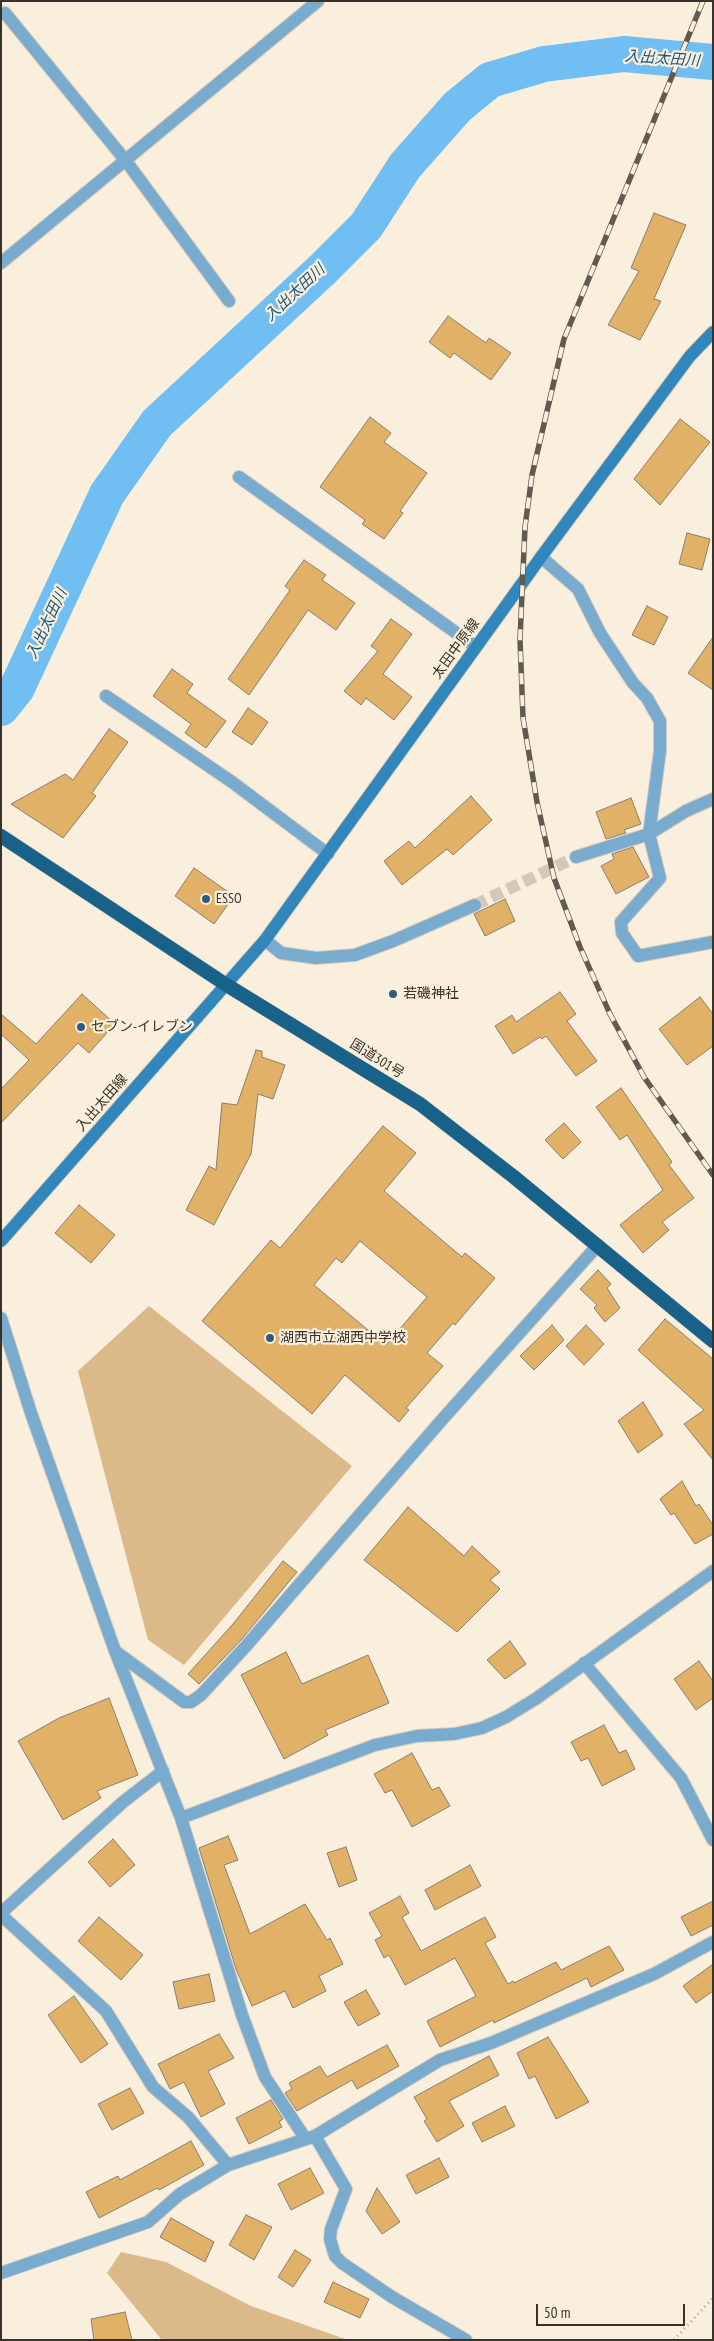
<!DOCTYPE html>
<meta charset="utf-8">
<style>
body{margin:0}
#map{position:relative;width:714px;height:2341px;overflow:hidden;background:#faeedd;font-family:"PT Sans Narrow",sans-serif}
canvas{display:block}
.frame{position:absolute;inset:0;border:2px solid #37332c;pointer-events:none}
.scale{position:absolute;left:536px;top:2304px;width:149px;height:22px;box-sizing:border-box;border:2px solid #37332c;border-top:0;padding-left:6px;font-size:15px;line-height:18px;white-space:nowrap;color:#37332c;-webkit-text-stroke:4px #faeedd;paint-order:stroke}
</style>
<div id="map">
<canvas width="714" height="2341"></canvas>
<div class="frame"></div>
<div class="scale">50 m</div>
</div>
<script>
const ctx = document.querySelector('canvas').getContext('2d');
ctx.lineJoin = 'round';
function paint(path, color) { ctx.fillStyle = color; ctx.fill(path, 'evenodd'); }
const shape = rows => new Path2D(rows.map(r => 'M' + r).join(''));
function stroke(path, color, width, dash) { ctx.strokeStyle = color; ctx.lineWidth = width; ctx.lineCap = dash ? 'butt' : 'round'; ctx.setLineDash(dash || []); ctx.stroke(path); }
function write(font, color, halo, rows, align = 'center') {
  ctx.font = font + ' "PT Sans Narrow","Noto Sans JP",sans-serif'; ctx.lineWidth = 4.5; ctx.setLineDash([]); ctx.textBaseline = 'middle'; ctx.strokeStyle = halo; ctx.fillStyle = color; for (const [text, x, y, turn = 0] of rows) {
    ctx.save(); ctx.translate(x, y); ctx.rotate((+turn || 0) * Math.PI / 180); ctx.textAlign = isNaN(turn) ? turn : align; if (halo) ctx.strokeText(text, 0, 0); ctx.fillText(text, 0, 0); ctx.restore();
  }
}
const green = shape([
 [149,1306,352,1466,184,1665,148,1640,78,1371],
 [121,2252,166,2262,251,2306,348,2340,162,2340,107,2273]
]);
const river = shape([
 [1,708,17,688,107,494,157,423,322,270,366,226,405,166,457,107,490,80,544,64,624,54,713,62]
]);
const building = shape([
 [654,213,686,225,654,299,661,301,640,340,608,325,639,271,631,268,654,213],
 [448,316,486,343,489,338,511,353,491,380,454,353,450,358,429,342,448,316],
 [370,417,391,433,384,442,427,473,400,511,403,513,384,539,362,524,365,520,320,487,370,417],
 [680,419,710,442,660,505,634,479,680,419],
 [687,533,710,539,702,570,679,564,687,533],
 [304,560,326,575,322,580,355,603,336,630,308,610,249,695,228,679,290,590,285,586,304,560],
 [647,606,668,617,654,645,632,635,647,606],
 [391,619,412,634,383,674,412,697,394,720,366,698,361,705,344,691,378,651,371,646,391,619],
 [713,637,713,690,688,673,713,637],
 [172,669,193,684,187,693,226,721,206,748,185,733,191,724,153,696,172,669],
 [248,708,268,722,252,745,232,732,248,708],
 [109,729,128,742,92,793,96,796,63,838,11,804,65,774,73,780,109,729],
 [471,796,492,820,453,855,447,849,402,885,384,861,409,841,415,848,471,796],
 [631,798,641,824,624,830,626,833,606,839,596,812,631,798],
 [633,847,649,877,616,894,601,866,614,859,612,854,633,847],
 [194,868,234,896,214,924,175,896,194,868],
 [505,899,515,921,485,936,474,914,505,899],
 [560,992,576,1014,567,1021,597,1061,576,1076,546,1036,542,1039,540,1037,513,1054,495,1026,512,1015,516,1022,560,992],
 [82,994,115,1024,89,1053,78,1043,1,1123,1,1089,29,1060,1,1034,1,1014,36,1044,82,994],
 [700,997,713,1014,713,1046,687,1065,659,1029,700,997],
 [256,1050,262,1051,262,1057,285,1065,273,1099,258,1094,251,1154,214,1225,186,1210,209,1166,216,1170,222,1103,237,1105,256,1050],
 [621,1088,672,1162,669,1165,694,1198,662,1222,669,1230,643,1253,620,1225,663,1190,627,1135,620,1140,596,1107,621,1088],
 [564,1123,581,1142,563,1159,545,1140,564,1123],
 [383,1126,416,1153,384,1191,462,1257,465,1253,495,1278,455,1325,453,1323,427,1353,443,1366,406,1408,409,1410,399,1422,345,1375,312,1414,202,1321,271,1240,280,1248,383,1126],
 [360,1241,427,1297,386,1345,314,1285,336,1258,342,1263,360,1241],
 [79,1205,115,1235,91,1263,55,1233,79,1205],
 [598,1270,611,1284,607,1288,620,1308,605,1322,594,1308,597,1305,580,1289,598,1270],
 [665,1319,713,1359,713,1460,684,1424,704,1410,638,1350,665,1319],
 [552,1325,564,1340,534,1370,520,1356,552,1325],
 [586,1325,604,1344,584,1365,566,1346,586,1325],
 [643,1402,663,1435,638,1453,618,1421,643,1402],
 [682,1481,696,1506,699,1504,713,1525,713,1534,695,1544,674,1513,671,1515,660,1499,682,1481],
 [408,1507,464,1556,472,1546,500,1572,490,1580,500,1589,457,1632,364,1560,408,1507],
 [283,1561,297,1572,241,1640,199,1684,188,1674,233,1624,283,1561],
 [510,1641,526,1664,505,1679,487,1660,510,1641],
 [286,1652,302,1684,368,1655,389,1703,325,1730,328,1735,284,1759,241,1675,286,1652],
 [699,1661,713,1681,713,1698,696,1710,674,1679,699,1661],
 [109,1698,138,1775,97,1791,101,1798,63,1820,18,1741,59,1718,109,1698],
 [604,1725,619,1753,626,1750,635,1769,602,1786,588,1758,581,1761,571,1742,604,1725],
 [412,1753,432,1790,439,1787,450,1806,412,1827,392,1790,385,1793,374,1774,412,1753],
 [228,1836,238,1860,224,1865,250,1934,305,1904,327,1940,330,1938,343,1964,319,1976,326,1991,293,2008,285,1991,252,2006,236,1969,199,1848,228,1836],
 [113,1839,135,1865,110,1887,88,1862,113,1839],
 [346,1847,357,1880,339,1887,327,1853,346,1847],
 [470,1865,481,1886,435,1910,425,1890,470,1865],
 [400,1896,409,1913,402,1917,421,1951,485,1917,496,1937,485,1943,508,1984,513,1981,514,1983,556,1962,561,1970,609,1946,624,1970,591,1987,587,1978,494,2023,493,2020,440,2047,427,2021,476,1996,455,1958,405,1985,389,1955,384,1958,375,1940,382,1936,369,1913,400,1896],
 [713,1901,713,1925,691,1936,681,1917,713,1901],
 [99,1917,143,1955,121,1980,78,1941,99,1917],
 [713,1964,713,1991,696,2003,683,1986,713,1964],
 [209,1974,215,2001,179,2009,173,1982,209,1974],
 [366,1990,380,2014,358,2026,344,2002,366,1990],
 [74,1996,108,2044,81,2063,48,2015,74,1996],
 [219,2034,234,2058,208,2071,225,2104,201,2117,184,2082,170,2089,158,2064,219,2034],
 [548,2037,589,2102,556,2119,535,2076,529,2079,517,2053,548,2037],
 [387,2045,399,2066,357,2089,352,2080,297,2111,285,2093,292,2089,289,2083,320,2066,327,2077,387,2045],
 [489,2056,499,2075,449,2101,464,2126,437,2142,424,2121,427,2119,414,2097,489,2056],
 [130,2088,144,2113,112,2130,98,2104,130,2088],
 [271,2100,283,2119,279,2122,282,2127,249,2144,236,2118,271,2100],
 [505,2106,515,2126,482,2142,472,2123,505,2106],
 [191,2141,204,2165,159,2190,157,2188,99,2218,86,2192,118,2176,120,2180,191,2141],
 [439,2158,449,2177,416,2194,406,2175,439,2158],
 [310,2168,324,2193,291,2210,278,2184,310,2168],
 [377,2188,400,2222,382,2234,366,2211,377,2188],
 [246,2215,272,2227,254,2260,229,2245,246,2215],
 [171,2218,214,2242,205,2262,160,2237,171,2218],
 [295,2250,311,2260,293,2287,278,2277,295,2250],
 [333,2282,369,2299,360,2318,324,2302,333,2282],
 [125,2312,132,2340,94,2340,91,2319,125,2312]
]);
const minorTunnel = shape([
 [475,905,576,857]
]);
const path = shape([
 [674,2340,713,2298]
]);
const minor = shape([
 [1,14,5,13,126,161,229,301],
 [1,263,318,1],
 [239,477,476,647],
 [541,557,578,589,600,633,633,683,647,698,660,721,660,751,649,834,660,878,621,922,622,933,638,956,713,942],
 [106,696,232,782,328,854],
 [576,857,649,834,686,811,713,799],
 [265,940,281,953,316,958,355,955,393,941,475,905],
 [1,1318,31,1413,115,1651,181,1818,242,2015,265,2077,305,2138],
 [115,1651,184,1702,191,1702,201,1695,246,1646,440,1422,598,1245],
 [584,1663,681,1778,713,1840],
 [181,1818,375,1745,417,1736,454,1734,482,1728,506,1717,537,1698,713,1571],
 [1,1913,123,1802,163,1771],
 [1,1915,106,2011,153,2087,188,2117,228,2165],
 [315,2136,346,2189,331,2229,330,2239,335,2256,342,2263,392,2297,466,2340],
 [1,2273,148,2222,180,2194,228,2165,315,2136,440,2060,491,2043,654,1974,713,1942]
]);
const secondary = shape([
 [1,1241,265,940,541,557,690,356,713,332]
]);
const trunk = shape([
 [1,836,225,984,420,1104,514,1177,713,1341]
]);
const rail = shape([
 [703,1,564,339,532,475,525,527,520,639,523,718,537,802,554,878,580,947,610,1014,644,1077,713,1175]
]);
const markers = [
 [206,899,5,"#2e5d7c"],
 [393,994,5,"#2e5d7c"],
 [81,1027,5,"#2e5d7c"],
 [270,1338,5,"#2e5d7c"]
];
const streetNames = [
 ["太田中原線",456,649,-54],
 ["国道301号",377,1059,32],
 ["入出太田線",102,1103,-49]
];
const poiNames = [
 ["ESSO",216,899],
 ["若磯神社",403,994],
 ["セブン-イレブン",91,1027],
 ["湖西市立湖西中学校",280,1338]
];
const waterNames = [
 ["入出太田川",662,59,4],
 ["入出太田川",295,293,-43],
 ["入出太田川",47,624,-65]
];
paint(green, '#dbb989');
stroke(river, '#71bef2', 36);
paint(building, '#e2b168');
stroke(building, '#897e6f', 1);
stroke(minorTunnel, '#d3c9ba', 12, [12, 6]);
stroke(minor, '#d7ccbd', 14);
stroke(secondary, '#d7ccbd', 14);
stroke(trunk, '#d7ccbd', 15);
stroke(path, '#ada497', 3, [1, 4]);
stroke(minor, '#78abce', 12);
stroke(secondary, '#3187bc', 12);
stroke(trunk, '#186188', 14);
stroke(rail, '#605a51', 5.5);
stroke(rail, '#faeedd', 4, [11]);
for (const [x, y, r, color] of markers) { const dot = new Path2D(); dot.arc(x, y, r, 0, 2 * Math.PI); ctx.fillStyle = color; ctx.fill(dot); stroke(dot, '#faeedd', 2); }
write('14px', '#37332c', '#faeedd', streetNames);
write('14px', '#37332c', '#faeedd', poiNames, 'left');
write('italic 15px', '#1c5679', '#faeedd', waterNames);
</script>
